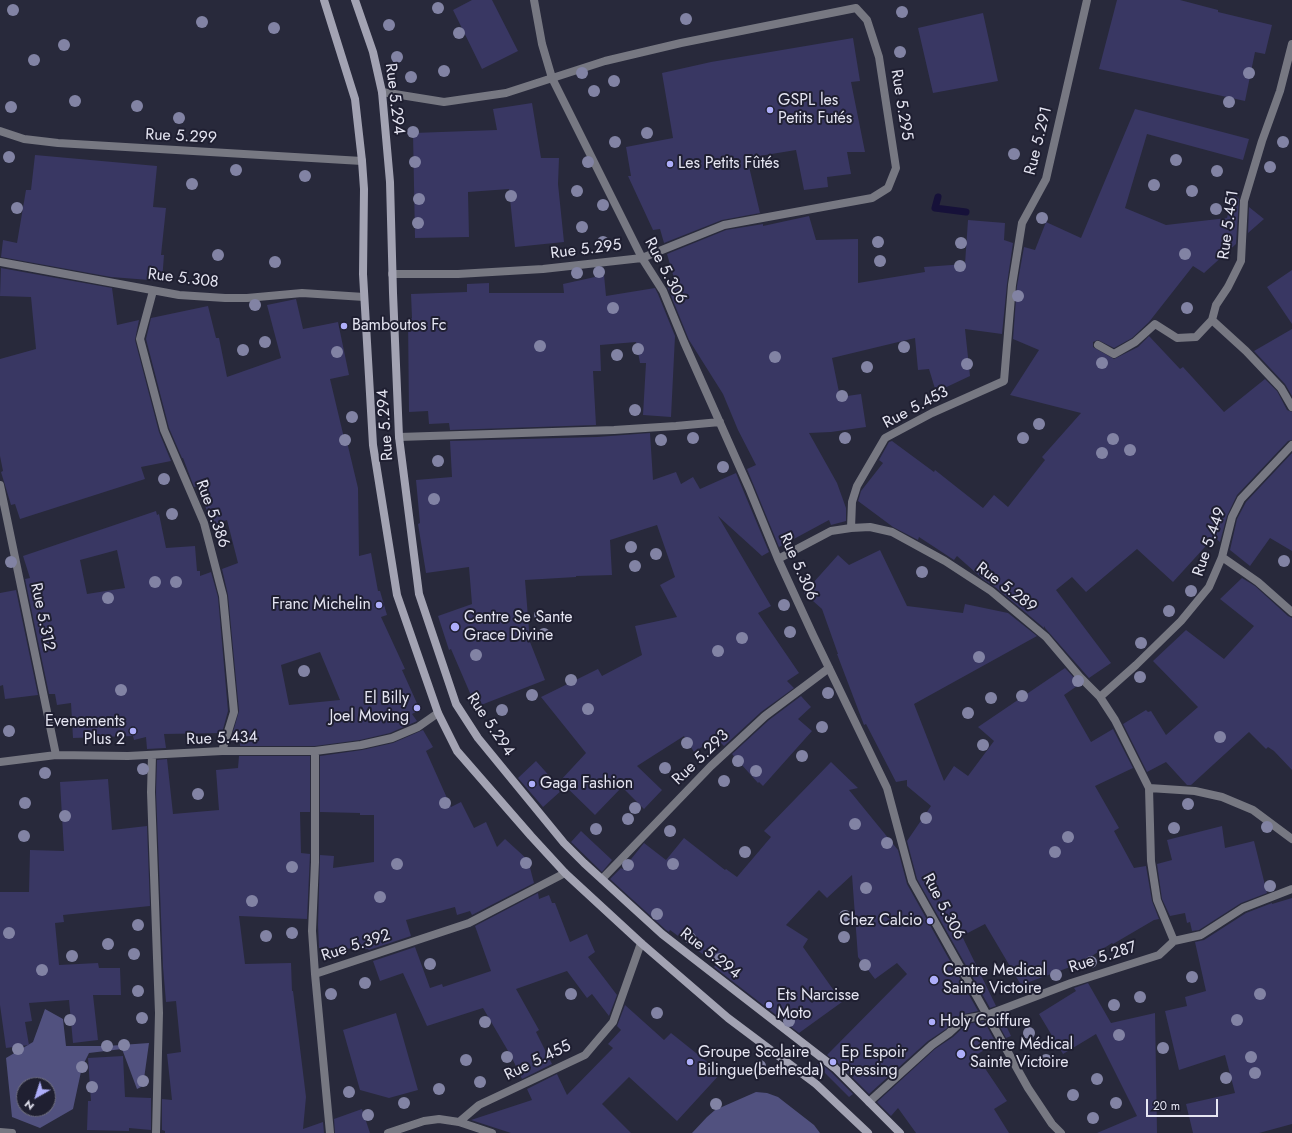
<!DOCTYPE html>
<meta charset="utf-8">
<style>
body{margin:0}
#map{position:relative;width:1292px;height:1133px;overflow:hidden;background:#28293b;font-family:Jost,sans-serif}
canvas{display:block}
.north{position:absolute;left:16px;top:1077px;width:40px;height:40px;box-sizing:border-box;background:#1f1f31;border:1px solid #6e6e7e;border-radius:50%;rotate:219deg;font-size:11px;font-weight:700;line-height:16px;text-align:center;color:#e5e5f2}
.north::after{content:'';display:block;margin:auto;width:14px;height:18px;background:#aeaefa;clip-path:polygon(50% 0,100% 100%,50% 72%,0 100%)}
.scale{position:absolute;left:1146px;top:1099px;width:72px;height:18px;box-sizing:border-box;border:2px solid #e5e5f2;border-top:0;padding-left:5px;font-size:12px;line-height:14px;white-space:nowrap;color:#e5e5f2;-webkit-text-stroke:3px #1f1f31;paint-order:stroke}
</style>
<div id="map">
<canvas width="1292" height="1133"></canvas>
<div class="north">N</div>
<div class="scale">20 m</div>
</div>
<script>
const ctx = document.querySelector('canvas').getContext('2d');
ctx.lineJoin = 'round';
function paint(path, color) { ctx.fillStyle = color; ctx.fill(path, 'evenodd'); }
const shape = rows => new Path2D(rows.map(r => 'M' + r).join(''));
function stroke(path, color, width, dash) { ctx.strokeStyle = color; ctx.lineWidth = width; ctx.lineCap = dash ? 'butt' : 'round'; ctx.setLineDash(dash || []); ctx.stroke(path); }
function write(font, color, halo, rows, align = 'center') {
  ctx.font = font + ' Jost,sans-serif'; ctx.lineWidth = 4; ctx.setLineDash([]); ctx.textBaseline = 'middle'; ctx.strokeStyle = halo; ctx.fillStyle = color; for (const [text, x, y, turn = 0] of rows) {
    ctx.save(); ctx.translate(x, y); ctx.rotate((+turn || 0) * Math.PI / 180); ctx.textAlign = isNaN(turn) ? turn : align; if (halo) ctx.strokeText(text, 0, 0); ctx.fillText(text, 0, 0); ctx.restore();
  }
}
const forest = shape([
 [45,1009,63,1019,66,1046,107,1046,149,1043,143,1086,137,1089,122,1049,89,1053,82,1067,73,1109,40,1128,12,1117,6,1058,33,1042],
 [24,1085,48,1085,48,1109,24,1109],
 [756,1092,767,1093,778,1097,814,1125,820,1133,692,1133,707,1117,715,1110]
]);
const stream = shape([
 [938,197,935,208,966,212]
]);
const building = shape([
 [472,0,492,0,518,51,482,69,453,10],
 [1117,0,1180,0,1218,10,1218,12,1272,25,1265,54,1255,52,1245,101,1099,69],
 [983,13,998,81,933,93,918,28],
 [853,38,860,81,851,82,865,152,847,152,851,174,827,177,828,187,804,190,796,150,747,158,760,213,722,220,664,243,660,229,653,230,628,176,631,176,626,147,673,138,662,73,711,62],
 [532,103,541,158,559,158,558,184,564,242,515,247,509,189,468,192,469,237,415,238,413,133,497,130,493,109],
 [1135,109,1249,139,1243,160,1147,134,1125,208,1166,225,1227,218,1233,194,1239,199,1236,244,1204,273,1193,266,1149,322,1132,338,1114,348,1098,340,1093,342,1093,347,1114,359,1138,347,1149,336,1180,369,1183,367,1224,412,1265,379,1277,391,1287,410,1292,412,1292,440,1288,441,1237,495,1227,516,1220,542,1214,537,1173,582,1137,549,1086,592,1072,577,1056,590,1111,663,1089,678,1045,628,1045,626,1044,628,995,587,984,580,957,556,954,560,919,537,918,540,893,527,858,501,861,491,883,463,879,460,889,442,892,441,934,472,935,470,983,508,994,495,1008,507,1045,460,1042,457,1081,413,1010,395,1039,350,1013,339,1017,286,1024,247,1035,250,1046,222,1081,238],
 [35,155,157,166,153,207,166,208,161,255,164,255,162,281,111,277,1,257,3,240,17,243,26,190,31,190],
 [1249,207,1264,219,1248,233],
 [809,216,816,240,858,239,858,283,925,272,924,267,965,264,968,220,1005,223,1004,240,1013,243,1007,284,1002,334,965,329,970,376,936,392,929,369,918,370,915,338,832,358,840,397,861,394,866,427,831,432,809,433,837,483,846,508,846,521,831,525,829,520,779,547,747,469,756,465,738,430,723,394,689,340,667,286,676,285,667,254,726,230,763,224,763,226],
 [1,268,112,288,117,325,139,320,135,340,159,432,171,461,141,467,145,479,20,519,15,504,11,505,1,472,3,471,0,456,0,359,36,349,31,297,0,296],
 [1292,270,1292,324,1267,287],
 [604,275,606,296,655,288,658,294,675,336,671,417,643,415,646,363,640,363,636,342,600,345,601,371,593,371,596,425,450,430,449,423,429,424,428,411,409,412,408,318,412,318,411,294,467,292,467,284,489,283,489,293,564,293,563,284],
 [296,299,303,329,338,322,349,375,330,379,345,442,347,442,358,488,359,556,371,553,378,591,380,591,387,615,381,617,405,669,402,670,420,710,412,714,417,721,415,722,390,733,360,740,315,746,240,746,241,732,233,732,239,711,228,595,222,569,238,563,227,520,212,525,198,486,194,487,183,458,182,458,169,428,146,339,151,318,208,306,216,338,219,338,227,377,281,358,267,305],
 [320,652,340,700,289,705,281,665],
 [1292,329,1292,396,1285,384,1254,351],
 [650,433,653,480,676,472,681,484,693,477,700,489,736,473,769,552,762,556,718,516,771,606,758,613,799,673,787,681,794,688,761,712,724,746,716,738,694,752,684,736,637,766,662,790,644,809,622,787,595,815,560,781,586,753,541,697,598,669,602,676,642,655,635,626,677,617,660,585,675,577,657,525,610,540,612,575,576,576,576,577,525,580,530,642,545,680,476,707,451,649,449,650,438,616,472,604,469,567,426,573,418,524,420,523,416,480,452,477,450,441,597,437],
 [1292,453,1292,551,1270,538,1250,566,1230,550,1237,519,1246,502],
 [156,511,157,515,159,514,166,548,195,546,197,571,200,571,200,576,211,572,218,597,228,711,222,733,164,734,166,748,147,749,146,737,134,740,133,736,73,738,71,703,57,705,55,694,49,694,25,579,30,578,23,556],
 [117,550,125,588,87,594,80,560],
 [880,550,907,606,963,613,965,604,1008,613,1037,636,914,704,944,781,954,766,968,776,994,741,978,727,1065,668,1080,684,1064,695,1091,742,1113,729,1133,768,1095,786,1119,828,1114,831,1134,868,1146,866,1152,901,1159,919,1154,920,1113,944,1112,943,1081,963,1021,985,985,924,962,936,996,1006,990,1008,917,879,907,841,931,806,907,786,907,780,896,782,866,724,864,725,837,654,838,654,822,609,804,593,838,555,849,565],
 [1242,578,1255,586,1288,616,1292,618,1292,770,1274,751,1268,747,1266,749,1249,732,1191,785,1187,785,1166,762,1147,772,1123,724,1146,710,1148,712,1151,711,1166,735,1198,707,1153,661,1186,630,1224,659,1254,626,1220,599],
 [16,590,38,695,5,699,3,685,0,686,0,593],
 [801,696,811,707,798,719,812,731,763,786,759,782,758,783,732,754,769,720],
 [423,730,433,747,426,751,451,807,461,802,474,828,486,822,497,847,505,839,528,860,534,883,472,915,470,911,457,915,455,907,406,920,411,936,369,950,368,949,319,948,318,925,320,855,334,856,333,868,374,862,374,815,360,815,360,813,320,812,320,756,362,750,393,743],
 [239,756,310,756,310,812,300,812,301,853,310,854,307,919,239,916,245,964,291,963,292,991,293,991,306,1097,303,1129,323,1122,324,1133,165,1133,165,1131,162,1130,162,1099,172,1100,167,1054,181,1052,176,1001,166,1002,163,967,156,792,157,760,167,759,173,814,219,810,216,770,238,768],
 [536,761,562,790,543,807,518,778],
 [831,762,858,788,849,790,898,850,907,884,978,1011,960,1015,946,1029,928,1041,869,1094,839,1064,827,1055,907,974,897,963,875,979,858,957,852,875,827,898,819,890,786,925,808,939,803,947,842,1002,799,1033,786,1023,781,1016,780,1018,714,967,716,964,670,930,669,932,666,930,610,879,621,868,623,869,644,843,666,860,684,838,725,870,726,869,737,877,771,837,764,831],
 [108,779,112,830,147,826,150,906,63,915,64,922,55,923,59,965,98,963,99,968,120,968,121,995,93,995,98,1040,73,1043,69,1000,29,1003,32,1021,25,1022,29,1045,6,1048,0,1005,0,892,29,892,30,850,64,851,60,782],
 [1222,826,1225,848,1254,841,1267,893,1241,903,1199,930,1192,931,1190,922,1187,923,1185,913,1170,916,1162,899,1157,864,1172,860,1167,840],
 [581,831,612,860,602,872,571,842],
 [538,893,539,899,549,895,552,903,555,903,570,942,587,934,595,952,588,957,617,995,609,1016,592,994,587,998,567,971,516,989,539,1030,536,1032,552,1064,522,1079,511,1056,483,1008,427,1026,403,973,380,981,373,961,415,947,430,988,442,984,443,987,491,971,475,926],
 [1292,898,1292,1124,1259,1133,1193,1133,1186,1104,1235,1093,1225,1055,1179,1070,1165,1011,1187,1006,1185,997,1206,991,1195,942,1204,940,1246,913,1272,903,1272,904],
 [1088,983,1111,1023,1155,1013,1157,1133,1097,1133,1137,1116,1096,1034,1063,1054,1039,1014,1076,991,1074,988],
 [625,1005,664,1040,671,1033,721,1073,677,1121,629,1077,602,1104,631,1133,511,1133,471,1120,532,1100,527,1089,557,1074,567,1095,613,1048,608,1044,621,1030,617,1026],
 [396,1013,418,1090,389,1098,360,1090,343,1030],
 [1001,1015,1011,1036,1006,1038,995,1018],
 [984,1021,996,1043,976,1055,1007,1101,994,1109,1009,1133,916,1133,898,1108,891,1116,877,1102,935,1049,953,1037,967,1024],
 [123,1056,125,1097,151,1098,151,1130,129,1128,129,1131,87,1130,88,1101,91,1101,88,1058],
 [819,1062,831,1072,853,1094,849,1097,817,1065],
 [362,1109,370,1133,335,1133,334,1119]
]);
const minor = shape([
 [534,0,542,44,552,78,642,258,663,291,684,342,749,488,778,559,813,635,887,788,912,881,1028,1088,1052,1124,1061,1133],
 [382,92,444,102,506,93,605,61,681,43,856,8,867,20,879,57,896,168,888,188,872,198,724,225,642,258,543,269,458,274,392,274],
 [0,131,24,139,58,143,362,161],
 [0,262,179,295,225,298,247,298,302,293,364,297],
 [153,291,140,339,164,430,204,523,223,596,234,712,222,751],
 [1212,320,1246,351,1281,388,1292,407],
 [1098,345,1114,354,1135,342,1155,324,1177,338,1196,337,1212,320,1216,305,1228,287,1241,261,1244,201,1262,141,1280,91,1292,44],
 [399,437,614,430,676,426,720,422],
 [0,485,56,755],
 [851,528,852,502,857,486,885,438,932,413,1004,381,1012,285,1022,223,1046,179,1087,0],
 [1222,557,1258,582,1292,612],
 [778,559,831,531,851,528,870,527,892,532,945,561,991,591,1046,637,1080,677,1100,697,1115,720,1149,788,1195,791,1222,797,1253,810,1292,839],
 [1100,697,1136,665,1181,621,1209,587,1222,557,1232,517,1241,499,1292,445],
 [315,751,315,862,312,931,315,974,469,923,565,873],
 [152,755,151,792,159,1013,156,1133],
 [0,762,56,755,128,756,222,751,315,751,361,745,392,738,418,727,438,713],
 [1149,788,1151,861,1157,900,1174,941],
 [602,879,711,766,765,716,829,668],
 [315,974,330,1133],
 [869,1102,932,1045,949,1033,964,1019,987,1015,1071,983,1159,955,1174,941,1201,935,1243,908,1292,889],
 [459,1122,492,1133],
 [0,1132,12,1133],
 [388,1133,424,1121,439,1119,459,1122,479,1105,585,1055,613,1022,641,943]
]);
const secondary = shape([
 [324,0,355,99,362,161,364,189,363,274,373,445,397,595,438,713,457,751,531,836,565,873,641,943,728,1018,816,1084,868,1133],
 [355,0,373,52,382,92,390,182,393,293,399,437,419,594,456,704,478,738,564,843,584,863,662,934,835,1068,900,1133]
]);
const trees = [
 [438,8],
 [13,10],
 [902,12],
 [686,19],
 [202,22],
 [389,25],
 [274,28],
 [459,33],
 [64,45],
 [900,52],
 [397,57],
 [34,60],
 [444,71],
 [582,73],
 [1249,73],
 [411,77],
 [614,81],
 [594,91],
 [75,101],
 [1229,102],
 [137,106],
 [11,107],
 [179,118],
 [413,132],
 [647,133],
 [615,142],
 [1283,142],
 [1014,154],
 [9,157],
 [1176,160],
 [415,162],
 [588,162],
 [1270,167],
 [236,170],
 [1217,171],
 [305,176],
 [192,184],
 [1154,185],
 [577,191],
 [1192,191],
 [511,196],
 [419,199],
 [603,205],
 [17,208],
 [1216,209],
 [1042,218],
 [418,223],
 [582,227],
 [603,242],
 [878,242],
 [961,243],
 [1185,254],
 [218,255],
 [880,261],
 [275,262],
 [960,266],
 [599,272],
 [577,273],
 [1018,296],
 [255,305],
 [613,308],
 [1187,308],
 [265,342],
 [540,346],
 [904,347],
 [638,349],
 [243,350],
 [337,352],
 [617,355],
 [775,357],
 [1102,363],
 [967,364],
 [867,367],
 [842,396],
 [635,410],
 [352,417],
 [1039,424],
 [693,438],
 [845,438],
 [1023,438],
 [1113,439],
 [345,440],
 [661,440],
 [1130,450],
 [1102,453],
 [438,461],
 [723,467],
 [164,479],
 [434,499],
 [172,514],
 [631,547],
 [656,554],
 [1284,561],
 [11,562],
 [635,566],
 [922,572],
 [155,582],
 [176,582],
 [1191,591],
 [108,598],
 [784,605],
 [1169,611],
 [540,615],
 [790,632],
 [544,634],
 [742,638],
 [1141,643],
 [718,651],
 [476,655],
 [979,657],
 [304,671],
 [1140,677],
 [571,680],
 [1078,681],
 [121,690],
 [828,693],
 [532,695],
 [1022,696],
 [991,698],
 [588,709],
 [502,710],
 [968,713],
 [822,727],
 [9,731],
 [1220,737],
 [687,743],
 [983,745],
 [802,756],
 [738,761],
 [665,768],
 [143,769],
 [756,771],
 [45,773],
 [724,781],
 [198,794],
 [25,803],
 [445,803],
 [1188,804],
 [635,808],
 [65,816],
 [926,818],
 [628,819],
 [855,824],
 [1267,827],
 [1174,828],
 [596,829],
 [670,831],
 [24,836],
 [1068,837],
 [887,843],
 [745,852],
 [1055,852],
 [526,863],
 [397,864],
 [673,864],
 [628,865],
 [292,867],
 [1270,886],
 [866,888],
 [380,897],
 [252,901],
 [657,914],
 [845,916],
 [138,925],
 [9,933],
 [292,933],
 [266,936],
 [844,937],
 [690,938],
 [108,944],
 [134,954],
 [72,956],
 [720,959],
 [1091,962],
 [430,964],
 [865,965],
 [42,970],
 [1056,975],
 [1192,977],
 [365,983],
 [138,991],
 [331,994],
 [571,994],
 [1260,994],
 [1140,997],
 [1114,1005],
 [657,1013],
 [142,1018],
 [70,1020],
 [1237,1020],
 [789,1021],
 [485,1022],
 [1029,1033],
 [1119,1035],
 [124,1045],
 [107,1046],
 [1163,1048],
 [18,1049],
 [507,1057],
 [1251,1057],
 [466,1060],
 [1046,1060],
 [760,1066],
 [82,1067],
 [1255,1073],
 [1226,1078],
 [1097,1079],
 [143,1081],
 [480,1082],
 [92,1087],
 [439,1089],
 [349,1092],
 [1073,1095],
 [404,1103],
 [1116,1103],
 [716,1104],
 [368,1115],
 [1093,1118]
];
const markers = [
 [770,110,4,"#aeaefa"],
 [670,164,4,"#aeaefa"],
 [344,326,4,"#aeaefa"],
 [379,605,4,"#aeaefa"],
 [455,627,5,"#aeaefa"],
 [417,708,4,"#aeaefa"],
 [133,731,4,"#aeaefa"],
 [532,784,4,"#aeaefa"],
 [930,921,4,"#aeaefa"],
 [934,980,5,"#aeaefa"],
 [769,1005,4,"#aeaefa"],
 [932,1022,4,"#aeaefa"],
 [961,1054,5,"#aeaefa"],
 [690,1062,4,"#aeaefa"],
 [833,1062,4,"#aeaefa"]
];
const streetNames = [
 ["Rue 5.294",394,99,83],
 ["Rue 5.295",901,105,81],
 ["Rue 5.299",181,137,3],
 ["Rue 5.291",1039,141,-76],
 ["Rue 5.451",1229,225,-82],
 ["Rue 5.295",586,250,-7],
 ["Rue 5.306",665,271,62],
 ["Rue 5.308",183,279,7],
 ["Rue 5.453",916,408,-28],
 ["Rue 5.294",386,425,-94],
 ["Rue 5.386",212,514,70],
 ["Rue 5.449",1210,542,-71],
 ["Rue 5.306",798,567,66],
 ["Rue 5.289",1006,588,37],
 ["Rue 5.312",42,617,78],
 ["Rue 5.294",490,725,56],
 ["Rue 5.434",222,739,-2],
 ["Rue 5.293",701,758,-44],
 ["Rue 5.306",943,907,62],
 ["Rue 5.392",356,946,-18],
 ["Rue 5.294",710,954,38],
 ["Rue 5.287",1103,958,-18],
 ["Rue 5.455",538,1061,-26]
];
const poiNames = [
 ["GSPL les",778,101],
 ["Petits Futés",778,119],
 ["Les Petits Fûtés",678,164],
 ["Bamboutos Fc",352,326],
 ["Franc Michelin",371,605,"right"],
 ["Centre Se Sante",464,618],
 ["Grace Divine",464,636],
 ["El Billy",409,699,"right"],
 ["Joel Moving",409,717,"right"],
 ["Evenements",125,722,"right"],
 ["Plus 2",125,740,"right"],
 ["Gaga Fashion",540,784],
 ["Chez Calcio",922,921,"right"],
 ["Centre Medical",943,971],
 ["Sainte Victoire",943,989],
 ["Ets Narcisse",777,996],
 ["Moto",777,1014],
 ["Holy Coiffure",940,1022],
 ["Centre Médical",970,1045],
 ["Sainte Victoire",970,1063],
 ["Groupe Scolaire",698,1053],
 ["Bilingue(bethesda)",698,1071],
 ["Ep Espoir",841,1053],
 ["Pressing",841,1071]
];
paint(forest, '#51517f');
stroke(stream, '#161139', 7);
paint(building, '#393763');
stroke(minor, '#777882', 8);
stroke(secondary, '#a3a3b3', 8);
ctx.fillStyle = '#8283a4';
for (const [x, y] of trees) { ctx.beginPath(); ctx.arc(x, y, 6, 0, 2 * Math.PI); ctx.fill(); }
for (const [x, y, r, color] of markers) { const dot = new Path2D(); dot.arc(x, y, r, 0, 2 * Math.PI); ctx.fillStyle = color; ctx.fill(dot); stroke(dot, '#1f1f31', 1.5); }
write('16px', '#e5e5f2', '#1f1f31', streetNames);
write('16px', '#e5e5f2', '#1f1f31', poiNames, 'left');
</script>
